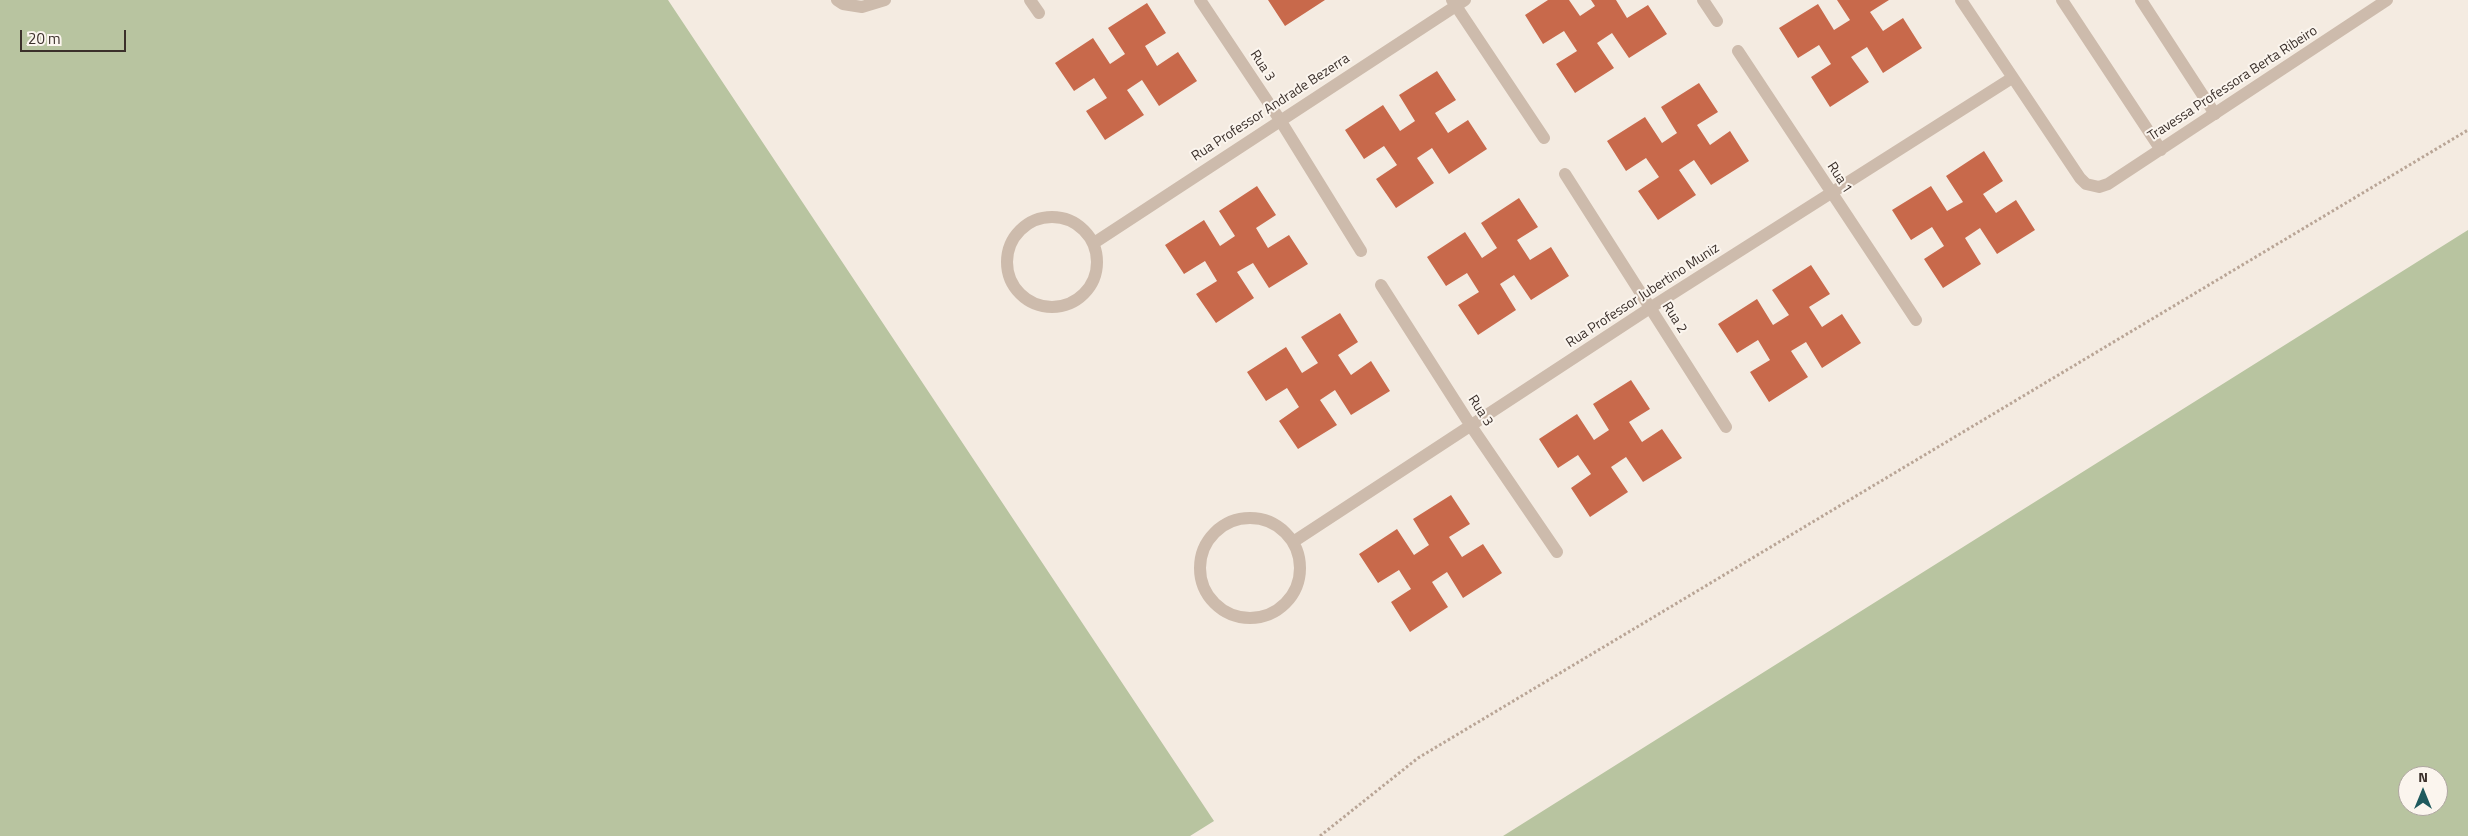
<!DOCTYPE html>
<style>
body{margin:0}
#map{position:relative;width:2468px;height:836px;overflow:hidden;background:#f4ebe1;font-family:"Titillium Web",sans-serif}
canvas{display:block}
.north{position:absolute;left:2398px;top:766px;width:50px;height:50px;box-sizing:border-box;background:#fbf5ee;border:1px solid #aea6a0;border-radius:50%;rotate:0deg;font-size:14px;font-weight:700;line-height:20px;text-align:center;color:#3b302b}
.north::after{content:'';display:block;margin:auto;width:18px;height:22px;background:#1f5a5e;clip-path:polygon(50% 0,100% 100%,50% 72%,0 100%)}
.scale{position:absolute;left:20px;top:30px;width:106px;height:22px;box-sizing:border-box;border:2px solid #3b302b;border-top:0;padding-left:6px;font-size:15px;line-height:18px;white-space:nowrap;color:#3b302b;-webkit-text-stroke:4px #fbf5ee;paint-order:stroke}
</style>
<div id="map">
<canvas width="2468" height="836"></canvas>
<div class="north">N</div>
<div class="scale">20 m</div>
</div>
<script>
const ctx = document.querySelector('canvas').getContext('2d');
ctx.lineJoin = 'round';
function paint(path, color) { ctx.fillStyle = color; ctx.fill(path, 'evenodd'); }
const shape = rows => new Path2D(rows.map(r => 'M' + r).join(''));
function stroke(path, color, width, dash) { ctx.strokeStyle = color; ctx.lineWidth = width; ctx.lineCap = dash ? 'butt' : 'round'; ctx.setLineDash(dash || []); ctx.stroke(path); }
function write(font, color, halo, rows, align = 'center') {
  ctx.font = font + ' "Titillium Web",sans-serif'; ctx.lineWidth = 4; ctx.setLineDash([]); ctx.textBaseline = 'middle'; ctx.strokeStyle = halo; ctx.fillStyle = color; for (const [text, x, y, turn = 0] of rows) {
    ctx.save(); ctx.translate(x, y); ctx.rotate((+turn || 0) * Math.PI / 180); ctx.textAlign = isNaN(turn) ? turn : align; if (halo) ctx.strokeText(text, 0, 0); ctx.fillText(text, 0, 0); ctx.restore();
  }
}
const green = shape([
 [0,0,668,0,1214,821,1190,836,0,836],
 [2468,230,2468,836,1503,836,1627,758],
 [2408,776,2438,776,2438,806,2408,806]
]);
const building = shape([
 [1268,0,1325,0,1285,26],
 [1548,0,1569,0,1580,16,1595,6,1591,0,1616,0,1627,18,1648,5,1667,34,1629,58,1612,33,1597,43,1614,68,1575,93,1556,64,1577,51,1564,31,1543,44,1525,15],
 [1837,0,1889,0,1870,12,1883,31,1903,18,1922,48,1883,73,1867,47,1851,57,1869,82,1830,107,1811,77,1831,64,1819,45,1798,58,1779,28,1818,4,1834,30,1850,20],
 [1147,3,1166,33,1145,46,1157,66,1178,52,1197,81,1159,106,1142,80,1127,90,1144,115,1105,140,1086,111,1107,98,1094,78,1074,91,1055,63,1093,38,1110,64,1125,54,1108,28],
 [1437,71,1456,100,1435,113,1448,133,1468,120,1487,149,1449,174,1432,148,1417,158,1434,183,1396,208,1376,179,1397,165,1384,146,1364,159,1345,130,1383,105,1400,131,1415,121,1399,95],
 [1699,83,1718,112,1697,125,1710,145,1730,131,1749,161,1711,185,1694,160,1679,170,1696,195,1658,220,1638,191,1659,177,1646,158,1626,171,1607,141,1645,117,1662,143,1677,133,1661,107],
 [1984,151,2003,181,1983,194,1996,213,2016,200,2035,230,1997,254,1980,228,1965,238,1981,264,1943,288,1924,259,1944,246,1932,227,1911,240,1892,210,1931,186,1947,211,1963,202,1946,176],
 [1257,186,1276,215,1256,228,1268,248,1289,235,1308,264,1269,288,1253,263,1237,272,1254,298,1216,323,1196,294,1217,281,1205,261,1184,274,1165,245,1204,220,1220,246,1235,236,1219,211],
 [1519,198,1538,227,1517,240,1530,260,1551,247,1569,276,1531,300,1514,275,1500,284,1516,310,1478,335,1458,305,1479,292,1467,273,1446,286,1427,257,1465,232,1482,258,1497,248,1481,223],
 [1811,265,1830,294,1809,307,1822,327,1842,314,1861,343,1822,368,1806,342,1791,351,1808,377,1769,402,1750,372,1770,360,1758,340,1737,353,1718,324,1757,299,1773,325,1789,315,1772,290],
 [1340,313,1358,342,1338,355,1351,375,1371,361,1390,391,1351,415,1335,390,1320,400,1337,425,1298,449,1279,421,1299,407,1287,388,1266,401,1247,372,1286,347,1302,373,1318,363,1301,337],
 [1631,380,1650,409,1629,422,1642,442,1662,429,1682,458,1643,482,1626,457,1611,467,1628,492,1590,517,1571,488,1591,474,1578,455,1558,468,1539,439,1577,414,1594,440,1609,430,1593,404],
 [1451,495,1470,524,1449,537,1462,557,1483,544,1502,573,1463,598,1447,572,1432,582,1448,607,1410,632,1391,602,1411,589,1399,570,1378,583,1359,554,1397,529,1414,555,1429,545,1413,519]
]);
const path = shape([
 [1320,836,1418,758,2468,130]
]);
const service = shape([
 [2141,0,2215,114]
]);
const minor = shape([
 [837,0,843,4,862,7,885,0],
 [1030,0,1039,13],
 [1200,0,1280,120,1361,251],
 [1452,0,1544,138],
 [1703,0,1717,21],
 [1961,0,2080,178,2086,184,2099,187,2108,184,2387,0],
 [2062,0,2161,150],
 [1738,51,1916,320],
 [1565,174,1726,427],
 '1007 262a45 45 0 1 1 90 0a45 45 0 1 1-90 0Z',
 [1094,243,1465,0],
 [1381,285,1471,426,1557,552],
 '1200 568a50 50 0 1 1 100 0a50 50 0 1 1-100 0Z',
 [1293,542,1650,308,2012,78]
]);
const streetNames = [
 ["Rua 3",1262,66,57],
 ["Travessa Professora Berta Ribeiro",2233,84,-33],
 ["Rua Professor Andrade Bezerra",1271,108,-33],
 ["Rua 1",1839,178,57],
 ["Rua Professor Jubertino Muniz",1643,296,-33],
 ["Rua 2",1674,318,58],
 ["Rua 3",1480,411,57]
];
paint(green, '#b8c4a0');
paint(building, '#c8694b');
stroke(path, '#b9a596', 3, [2.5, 2.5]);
stroke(service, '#cdbbac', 12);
stroke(minor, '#cdbbac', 12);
write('14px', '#3b302b', '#fbf5ee', streetNames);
</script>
